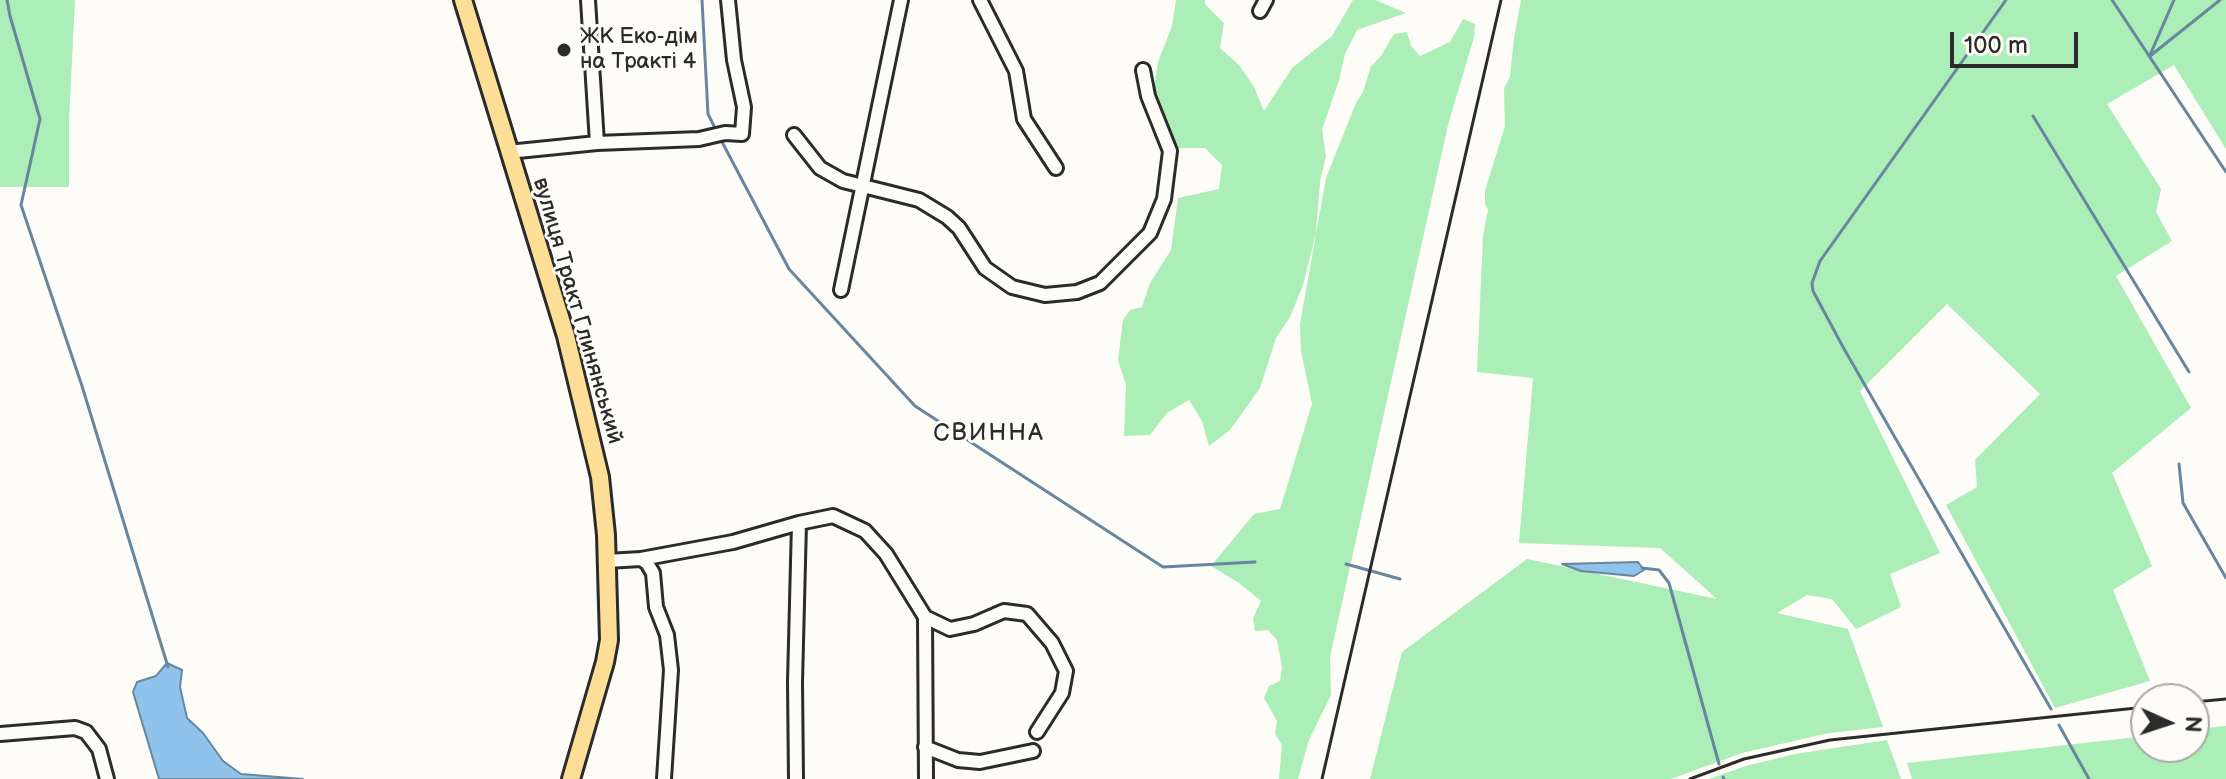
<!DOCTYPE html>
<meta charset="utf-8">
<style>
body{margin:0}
#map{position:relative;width:2226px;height:779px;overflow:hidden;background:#fdfcf7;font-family:"Balsamiq Sans",sans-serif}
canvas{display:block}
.north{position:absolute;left:2130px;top:683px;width:80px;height:80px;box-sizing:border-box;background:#fdfcf7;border:2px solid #a9a8a5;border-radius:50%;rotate:93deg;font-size:22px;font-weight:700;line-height:32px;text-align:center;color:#2b2b2b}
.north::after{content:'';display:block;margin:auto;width:28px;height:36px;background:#2b2b2b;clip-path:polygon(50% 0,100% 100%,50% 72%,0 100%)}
.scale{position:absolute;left:1950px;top:32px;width:128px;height:36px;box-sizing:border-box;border:4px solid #2b2b2b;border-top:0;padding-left:10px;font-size:24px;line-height:28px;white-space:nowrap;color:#2b2b2b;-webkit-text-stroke:6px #fdfcf7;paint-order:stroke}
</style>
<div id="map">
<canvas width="2226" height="779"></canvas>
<div class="north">N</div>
<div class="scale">100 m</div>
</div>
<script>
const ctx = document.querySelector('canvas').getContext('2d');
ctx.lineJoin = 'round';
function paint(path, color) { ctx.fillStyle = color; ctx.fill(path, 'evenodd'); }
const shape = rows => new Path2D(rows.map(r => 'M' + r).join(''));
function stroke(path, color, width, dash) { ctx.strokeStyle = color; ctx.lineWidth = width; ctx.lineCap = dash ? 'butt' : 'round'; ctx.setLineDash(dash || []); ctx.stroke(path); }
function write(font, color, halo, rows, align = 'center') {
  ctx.font = font + ' "Balsamiq Sans",sans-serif'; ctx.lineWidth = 6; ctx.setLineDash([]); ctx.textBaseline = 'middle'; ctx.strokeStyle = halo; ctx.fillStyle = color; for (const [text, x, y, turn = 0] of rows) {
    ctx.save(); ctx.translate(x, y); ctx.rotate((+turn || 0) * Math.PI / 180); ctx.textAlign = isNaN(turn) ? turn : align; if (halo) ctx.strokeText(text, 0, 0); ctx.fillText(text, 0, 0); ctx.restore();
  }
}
const green = shape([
 [0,0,75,0,69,120,69,187,0,187],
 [1176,0,1205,0,1205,4,1224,23,1220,48,1239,65,1254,87,1264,111,1292,68,1332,36,1353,0,1375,0,1406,13,1357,30,1345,54,1339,80,1322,130,1326,156,1320,181,1316,233,1303,285,1290,317,1276,338,1260,388,1230,430,1209,446,1202,421,1189,400,1167,413,1150,435,1124,436,1126,385,1118,360,1123,320,1130,310,1142,307,1150,283,1171,250,1178,198,1219,189,1222,165,1205,148,1175,148,1154,88,1158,62,1172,26],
 [1521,0,2226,0,2226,149,2174,65,2107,104,2161,189,2156,212,2172,241,2116,276,2191,408,2112,473,2152,566,2113,590,2150,681,2055,708,1946,505,1977,487,1975,460,2040,394,1947,304,1860,391,1940,553,1890,574,1901,607,1856,629,1832,599,1807,595,1777,613,1848,629,1883,727,1829,733,1742,753,1671,779,1370,779,1402,652,1527,559,1717,599,1660,548,1519,543,1533,378,1477,372,1483,236,1488,210,1485,203,1485,191,1505,126,1504,88,1510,77,1514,38],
 [1463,19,1475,24,1474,37,1448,125,1330,657,1331,695,1309,740,1298,779,1279,779,1282,745,1275,734,1277,721,1264,698,1269,686,1280,681,1282,667,1277,640,1268,630,1255,631,1253,618,1261,601,1239,583,1211,566,1254,514,1280,509,1312,404,1301,351,1300,324,1326,178,1356,103,1363,92,1371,66,1381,56,1394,34,1407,32,1411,46,1420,56,1450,42],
 [2226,726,2226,779,1912,779,1907,763,2146,736,2146,747,2194,747,2194,729],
 [1887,740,1901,779,1709,779,1746,766,1795,754]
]);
const water = shape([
 [1638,562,1644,570,1634,576,1581,571,1562,564,1638,562],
 [167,663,182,670,180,687,187,718,203,733,223,761,241,774,303,779,159,779,133,692,137,682,156,676,167,663]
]);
const stream = shape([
 [7,0,10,16,40,119,21,205,82,386,168,667],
 [702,0,708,114,715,128],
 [2006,0,1820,261,1812,283,1813,291,1843,347,2051,709],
 [2112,0,2226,172],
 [2150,55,2174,0],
 [2150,56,2220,0],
 [2033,116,2189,372],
 [721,140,789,269,915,406,1163,567,1255,562],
 [2179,464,2183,503,2226,578],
 [1346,564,1400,579],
 [1642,568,1659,570,1669,583,1719,764],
 [2059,725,2089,779],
 [1723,777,1724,779]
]);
const minor = shape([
 [588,0,597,143],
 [980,0,1016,71,1024,119,1056,168],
 [1260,11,1266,0],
 [794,135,820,168,843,181,919,200,947,217,959,228,985,268,1012,287,1045,295,1077,292,1100,283,1150,233,1164,199,1170,151,1148,96,1143,70],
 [508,152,597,143,699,139,725,133,742,134,744,107,734,60,728,0],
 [841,290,901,0],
 [641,559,647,563,653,573,656,607,667,635,671,670,664,779],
 [607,561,641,559,733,542,799,523,833,516,865,531,886,554,925,617,950,629,974,624,1004,611,1027,614,1052,643,1066,671,1062,693,1037,732],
 [925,617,926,779],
 [0,734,75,728,86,732,99,749,107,779],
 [925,747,958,760,980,762,1033,751],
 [796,779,795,682,799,523]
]);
const major = shape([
 [463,0,566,336,600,477,606,535,609,640,605,662,571,779]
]);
const rail = shape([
 [2194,702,2226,699],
 [1322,779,1501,0],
 [1690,779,1744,759,1830,740,2146,707]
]);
const markers = [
 [564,50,8,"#2b2b2b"]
];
const poiNames = [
 ["ЖК Еко-дім",580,37],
 ["на Тракті 4",580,62]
];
const streetNames = [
 ["вулиця Тракт Глинянський",577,311,74]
];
const neighbourhoodNames = [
 ["СВИННА",989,434]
];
paint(green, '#abeeb7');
paint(water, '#8fc3ec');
stroke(water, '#67869f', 2);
stroke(stream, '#67869f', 3);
stroke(minor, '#2b2b2b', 18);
stroke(major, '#2b2b2b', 22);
stroke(minor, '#fdfcf7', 12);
stroke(major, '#fcde96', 16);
stroke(rail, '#2b2b2b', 3);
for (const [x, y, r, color] of markers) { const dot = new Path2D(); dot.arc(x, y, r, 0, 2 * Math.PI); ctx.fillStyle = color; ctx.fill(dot); stroke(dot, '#fdfcf7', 3); }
write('22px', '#2b2b2b', '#fdfcf7', poiNames, 'left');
write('22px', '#2b2b2b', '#fdfcf7', streetNames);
ctx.letterSpacing = '2px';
write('24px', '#2b2b2b', '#fdfcf7', neighbourhoodNames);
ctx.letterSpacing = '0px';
</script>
